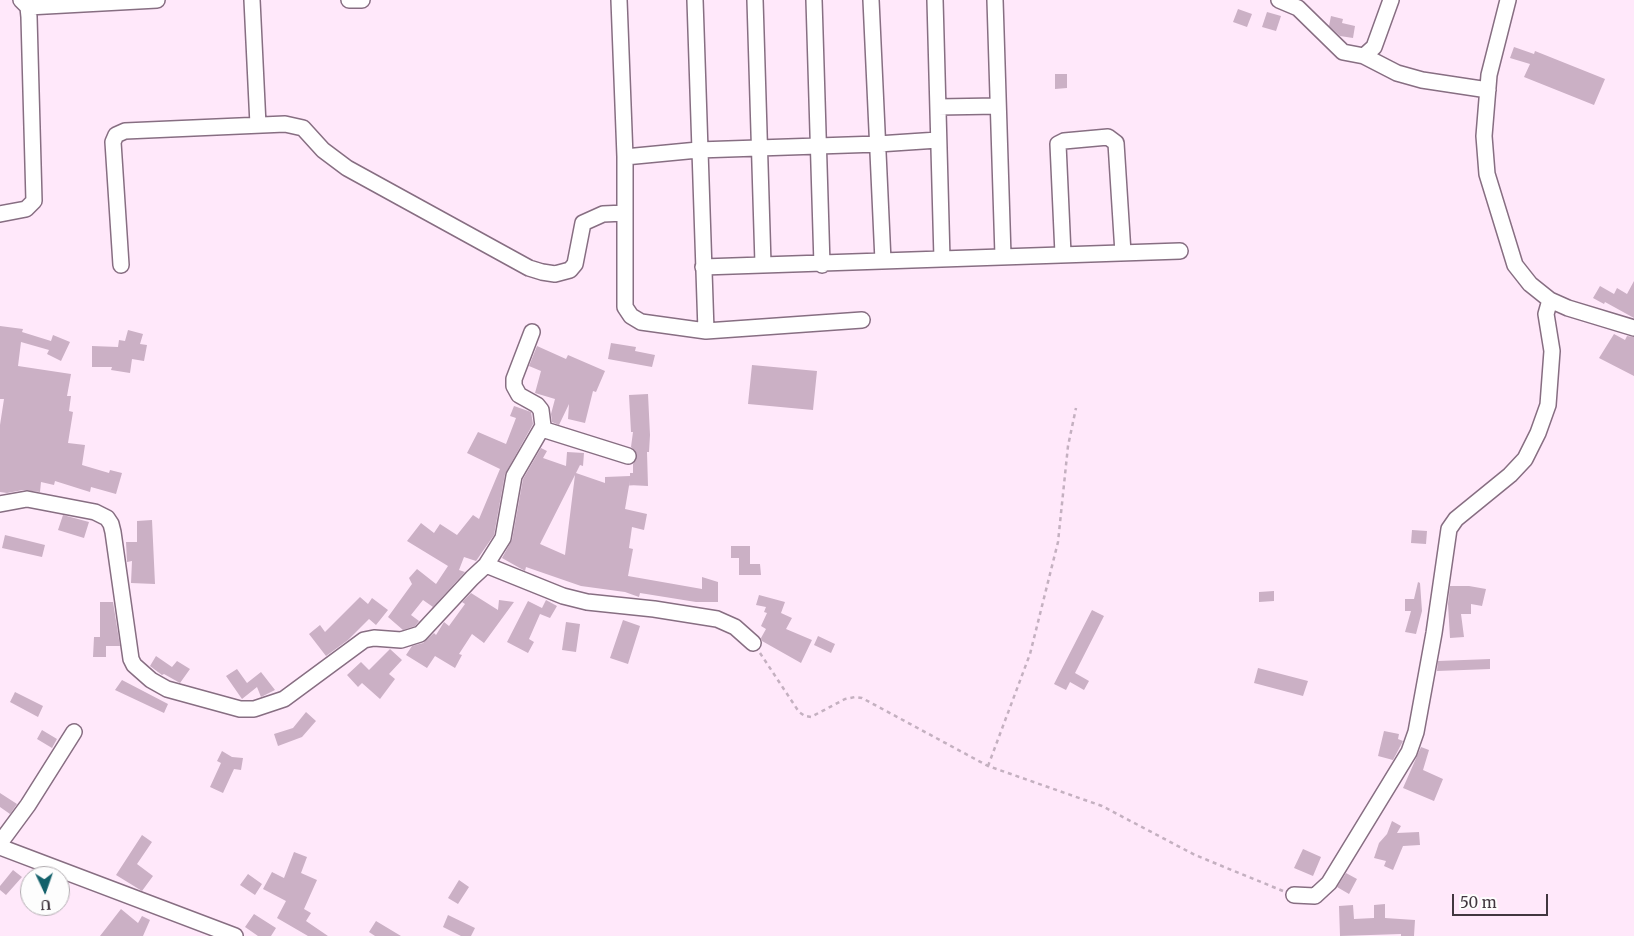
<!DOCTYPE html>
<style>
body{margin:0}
#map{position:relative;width:1634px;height:936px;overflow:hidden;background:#ffe8fa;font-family:Merriweather,serif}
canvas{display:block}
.north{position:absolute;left:20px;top:866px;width:50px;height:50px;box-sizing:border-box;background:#fdfdfd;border:1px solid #b2adb1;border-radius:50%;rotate:177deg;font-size:14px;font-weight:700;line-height:20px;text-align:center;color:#41363f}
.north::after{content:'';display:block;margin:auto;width:18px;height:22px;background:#13616b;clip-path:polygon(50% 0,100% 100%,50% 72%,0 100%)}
.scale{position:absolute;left:1452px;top:894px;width:96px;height:22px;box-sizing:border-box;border:2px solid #41363f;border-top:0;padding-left:6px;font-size:15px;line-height:18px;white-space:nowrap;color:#41363f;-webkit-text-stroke:4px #fdfdfd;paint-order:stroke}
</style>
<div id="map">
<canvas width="1634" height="936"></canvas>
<div class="north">U</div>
<div class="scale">50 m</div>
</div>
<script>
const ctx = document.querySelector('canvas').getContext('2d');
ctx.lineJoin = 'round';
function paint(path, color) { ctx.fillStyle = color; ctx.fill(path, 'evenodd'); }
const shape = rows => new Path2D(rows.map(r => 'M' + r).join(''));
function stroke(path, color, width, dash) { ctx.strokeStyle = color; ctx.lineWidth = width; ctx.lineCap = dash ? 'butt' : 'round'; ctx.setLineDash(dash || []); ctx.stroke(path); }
const building = shape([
 [1238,9,1252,14,1247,27,1233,22],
 [1267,12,1281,16,1276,31,1262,27],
 [1331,16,1343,19,1342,23,1355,26,1353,38,1340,36,1329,26],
 [1514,47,1534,54,1535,51,1605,79,1594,105,1524,77,1530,64,1510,58],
 [1055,74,1067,74,1067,88,1055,89],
 [1634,281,1634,318,1605,302,1604,304,1593,298,1600,286,1614,294,1617,288,1627,294],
 [0,326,23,329,22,332,51,341,53,335,70,342,61,361,47,354,49,350,21,342,18,366,71,374,67,396,71,396,69,411,73,412,68,443,85,445,82,465,109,473,110,470,122,473,116,494,91,487,90,492,55,481,54,485,41,482,40,492,23,490,7,493,0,492,0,425,4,399,0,399],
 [128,330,143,334,140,344,147,345,144,361,132,359,130,373,111,370,112,367,92,367,92,346,118,347,119,340,125,341],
 [1614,334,1625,340,1627,336,1634,337,1634,376,1599,358],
 [611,343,636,347,635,351,655,355,652,367,608,359],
 [537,346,566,359,568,355,605,371,596,392,593,391,585,423,568,419,569,404,559,425,552,422,551,414,555,399,535,393,541,371,529,366],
 [752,365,817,371,813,410,748,404],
 [648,394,650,435,649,452,647,452,648,486,629,485,630,480,625,509,647,514,644,530,632,527,629,548,633,549,628,576,702,589,702,577,718,582,718,602,696,602,640,593,639,597,625,592,581,586,526,567,525,571,502,558,512,540,523,479,541,448,547,451,543,458,566,466,567,452,584,453,583,466,580,465,576,473,605,483,605,477,630,476,630,473,633,473,633,464,637,454,631,447,633,432,631,432,629,395],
 [575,475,565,555,540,544],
 [514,406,531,412,533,424,505,474,494,535,476,561,464,557,459,570,465,572,433,607,423,600,411,615,419,621,415,626,403,630,388,617,412,584,409,578,417,569,436,584,448,566,407,541,421,523,434,533,440,524,457,535,473,515,479,519,500,469,467,453,478,432,506,444,516,418,510,416],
 [63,515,89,522,84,538,58,530],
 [152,520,155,584,131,583,132,561,127,562,126,542,137,542,137,521],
 [1412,530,1427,531,1426,544,1411,543],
 [5,535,45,545,42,557,2,548],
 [731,546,750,546,750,564,760,564,761,575,739,575,739,558,731,558],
 [1418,582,1420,583,1422,611,1416,634,1405,632,1411,611,1405,611,1405,599,1414,599],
 [1450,586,1469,586,1486,589,1482,606,1471,604,1471,614,1461,614,1464,637,1450,638,1448,604],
 [1274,591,1274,601,1259,602,1259,592],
 [471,593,498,610,499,600,514,602,484,643,472,634,459,654,462,655,455,668,435,656,427,668,406,655,412,646,423,643,434,633,436,635,444,622,449,626,465,604,462,602],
 [759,595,785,602,781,613,792,618,786,629,812,640,801,663,762,641,761,638,766,629,761,626,767,613,764,612,766,607,756,605],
 [360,597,368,604,372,598,388,610,376,625,369,619,348,640,326,656,309,634,320,625,325,632],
 [546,600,557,606,550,618,540,614,529,639,534,642,528,653,507,642,528,601,542,608],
 [100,602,113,602,120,646,106,646,106,657,93,657,94,637,100,637],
 [1092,610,1104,616,1075,673,1089,681,1084,690,1070,682,1066,690,1054,684],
 [623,620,640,626,628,664,610,658],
 [566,622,580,624,576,652,562,650],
 [818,636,835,644,831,653,814,645],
 [390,649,402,660,389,674,395,679,380,699,362,683,358,687,347,675,361,662,369,670],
 [156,656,172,667,177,661,190,669,180,683,164,674,162,675,150,666],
 [1490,659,1490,669,1437,671,1438,661],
 [1258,668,1308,681,1303,696,1254,683],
 [237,669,247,683,261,672,275,690,261,697,257,687,242,699,226,676],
 [122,680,168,704,164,713,115,690],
 [15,692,43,706,38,717,10,702],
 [306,712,316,721,302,737,278,746,274,734,293,728],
 [42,730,57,739,52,748,37,739],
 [1384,731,1399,734,1398,739,1403,741,1393,760,1378,756],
 [1421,747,1429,750,1423,770,1443,779,1434,801,1403,788],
 [222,751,232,757,243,758,241,770,234,769,223,793,210,787,221,763,217,761],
 [0,793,17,804,10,814,0,807],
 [1392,821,1401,826,1397,833,1419,832,1420,845,1403,846,1393,870,1384,866,1386,861,1374,858,1379,843,1387,834],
 [142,835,152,842,137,864,153,876,142,891,116,875],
 [1303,849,1321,857,1313,876,1294,868],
 [294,852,307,857,301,873,317,880,304,909,311,913,306,921,328,936,308,936,277,918,286,901,263,889,272,872,284,878],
 [13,870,22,877,6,895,0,890,0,886],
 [1346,873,1357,879,1349,894,1337,887],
 [248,874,262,884,255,895,240,885],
 [459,880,469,887,458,904,448,898],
 [1385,904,1385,918,1415,920,1414,936,1401,936,1401,934,1340,936,1339,906,1353,905,1354,919,1374,918,1374,905],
 [121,909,138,923,142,916,150,920,143,936,100,936],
 [254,914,276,928,271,936,258,936,245,927],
 [448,915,475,928,471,936,461,936,443,927],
 [376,921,401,936,375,936,369,932]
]);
const path = shape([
 [760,653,799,712,805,716,811,717,845,699,855,697,862,698,988,766,1102,806,1195,855,1283,891],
 [988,766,1030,654,1058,542,1068,446,1076,408]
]);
const street = shape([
 [252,0,258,125],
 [349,0,362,0],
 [619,0,625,157,625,307,631,316,641,322,706,331,862,320],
 [695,0,706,331],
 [755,0,763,264],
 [814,0,822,265],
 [871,0,883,261],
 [935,0,942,259],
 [995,0,1003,256],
 [1279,0,1298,8,1343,52,1364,56,1374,47,1391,0],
 [1508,0,1489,75,1484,136,1487,174,1515,265,1530,284,1550,300,1568,308,1634,328],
 [28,7,157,0],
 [1364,56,1397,73,1422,80,1488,90],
 [938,107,998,106],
 [625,157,698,150,878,144,938,140],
 [0,214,26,209,34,201,29,17,28,7,21,0],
 [1063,254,1058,144,1064,141,1108,137,1116,143,1123,253],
 [121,265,113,142,116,135,125,131,285,124,303,128,323,150,347,168,529,268,542,272,555,274,570,270,575,264,583,223,603,214,625,213],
 [703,267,1180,251],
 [542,429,628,456],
 [0,504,27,499,95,512,107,518,111,524,113,532,131,659,134,665,151,680,167,689,240,709,254,709,284,699,364,640,374,638,401,640,420,634,472,578,486,565,563,596,587,602,654,609,717,619,735,627,753,643],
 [486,565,503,538,514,476,543,426,541,410,537,405,519,395,514,386,514,379,532,332],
 [0,843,28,805,74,732],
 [0,847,235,936],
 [1294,895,1315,896,1329,883,1409,752,1416,732,1434,633,1449,529,1456,519,1510,475,1525,459,1538,433,1548,405,1552,351,1546,314,1550,300]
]);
paint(building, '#cbb0c5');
stroke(street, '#876e82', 18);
stroke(path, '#c4b0c0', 2.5, [4, 4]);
stroke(street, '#fff', 15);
</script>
